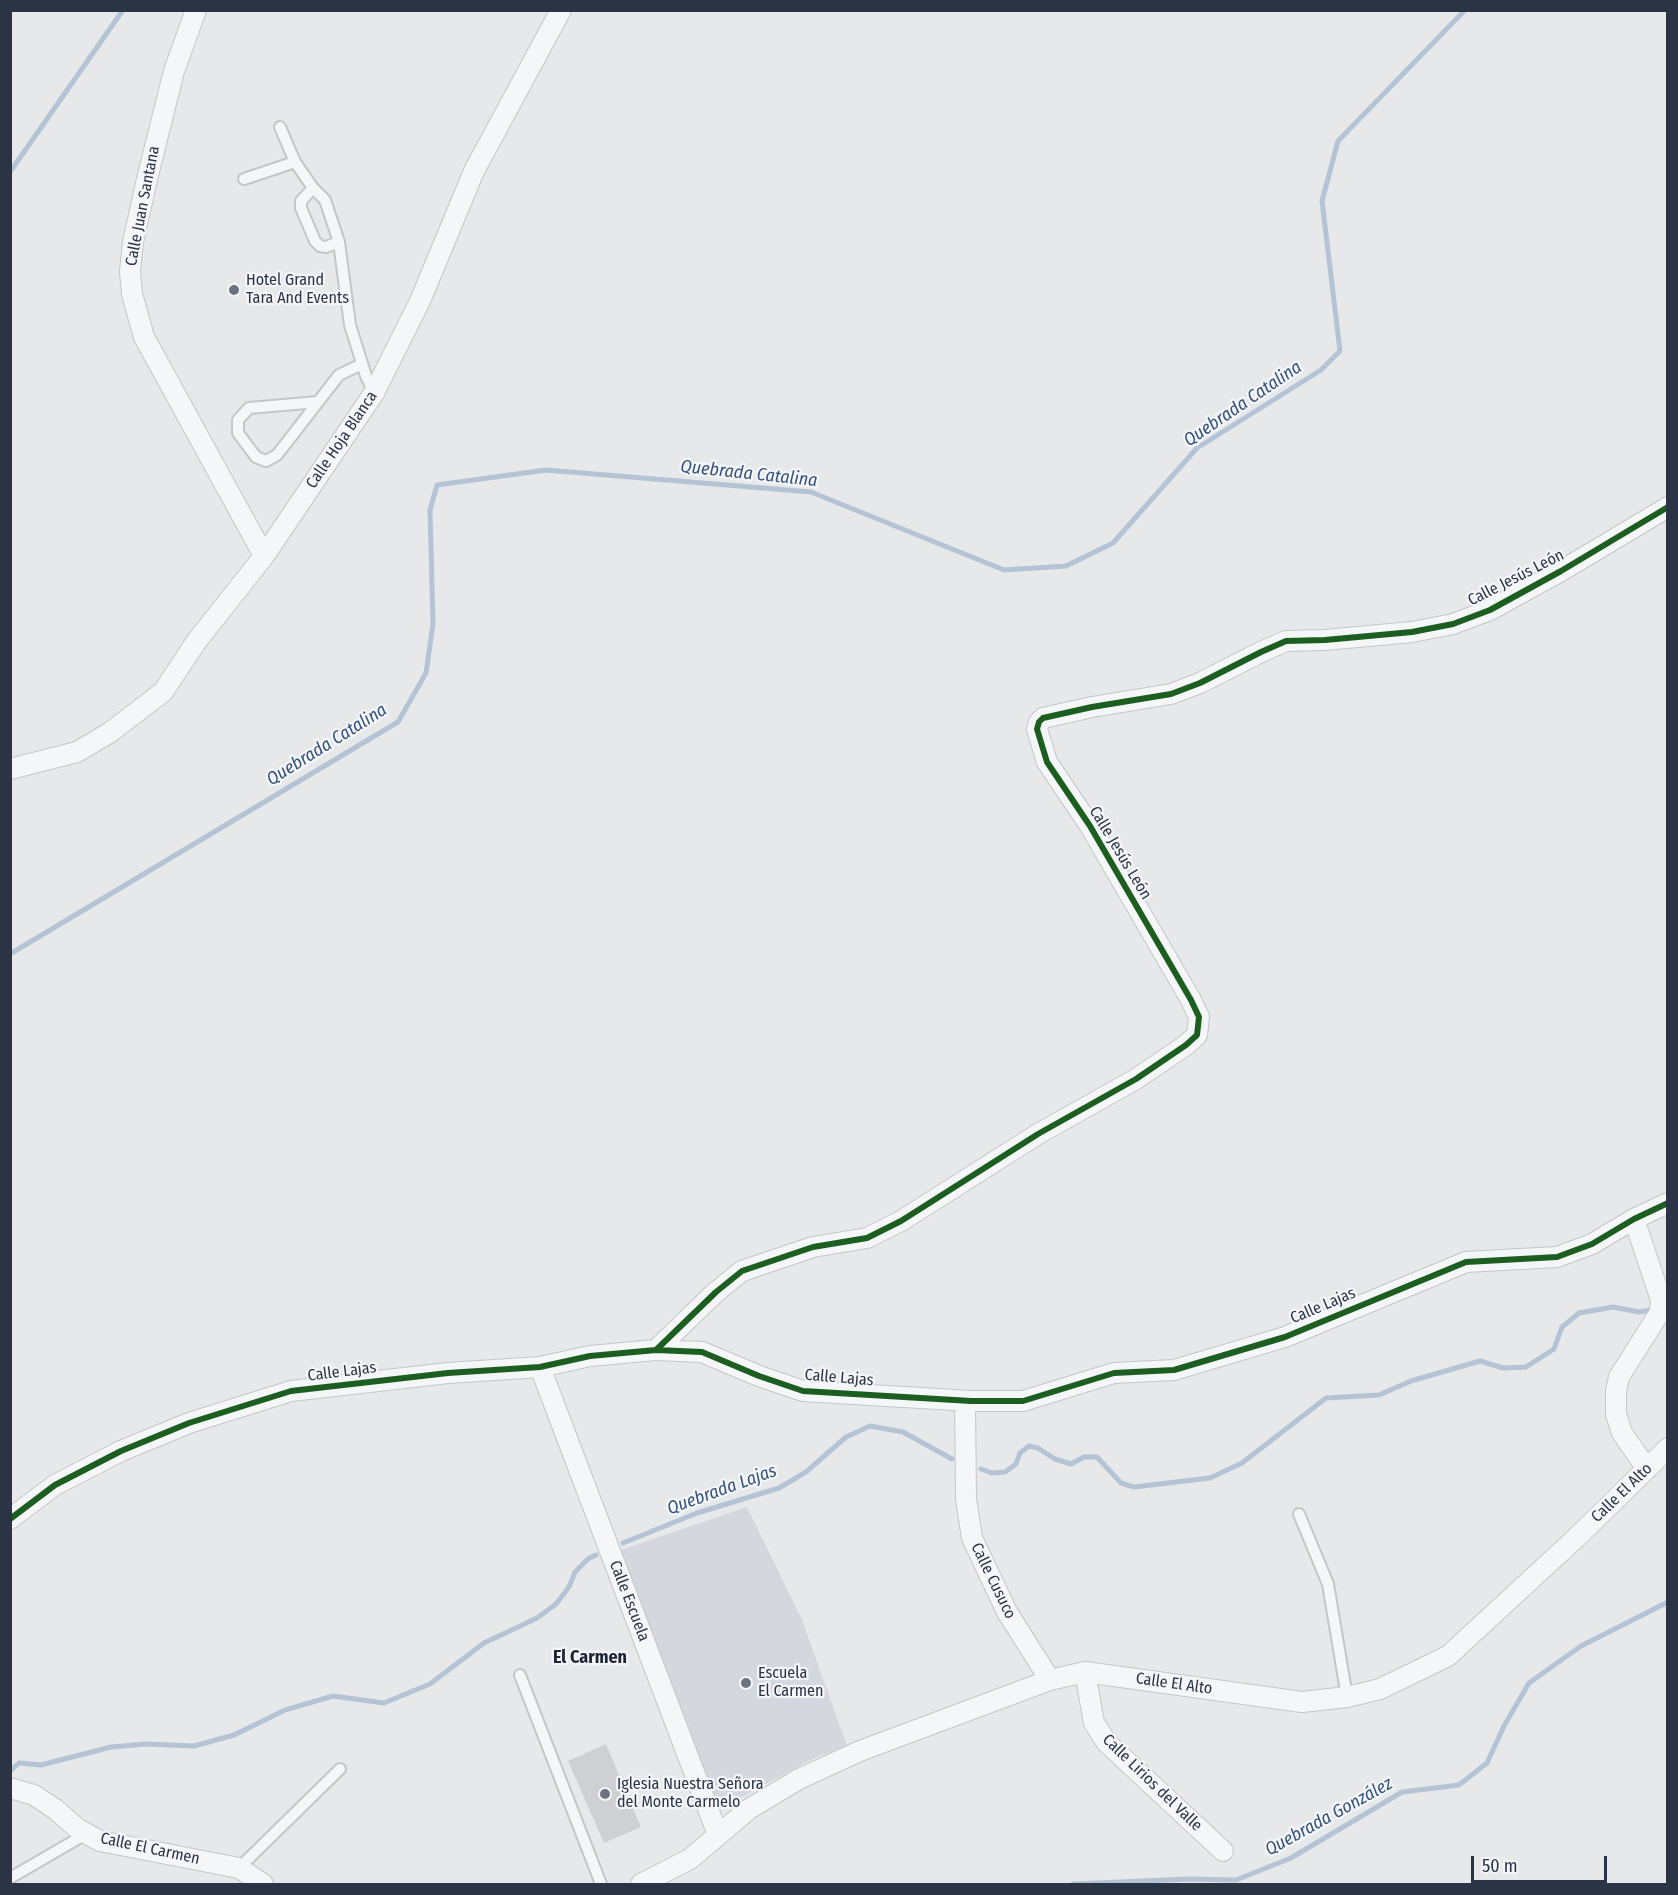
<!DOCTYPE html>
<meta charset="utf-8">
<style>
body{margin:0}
#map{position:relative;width:1678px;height:1895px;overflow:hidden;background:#e6e8ea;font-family:"Fira Sans Condensed",sans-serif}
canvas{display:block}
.frame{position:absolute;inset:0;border:12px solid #2b3445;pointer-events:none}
.scale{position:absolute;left:1471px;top:1856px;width:136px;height:27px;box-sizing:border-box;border:3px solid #2b3445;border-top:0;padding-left:8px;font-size:18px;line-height:21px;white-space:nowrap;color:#2b3445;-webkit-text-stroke:4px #f4f6f9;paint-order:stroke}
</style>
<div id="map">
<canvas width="1678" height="1895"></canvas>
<div class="frame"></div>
<div class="scale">50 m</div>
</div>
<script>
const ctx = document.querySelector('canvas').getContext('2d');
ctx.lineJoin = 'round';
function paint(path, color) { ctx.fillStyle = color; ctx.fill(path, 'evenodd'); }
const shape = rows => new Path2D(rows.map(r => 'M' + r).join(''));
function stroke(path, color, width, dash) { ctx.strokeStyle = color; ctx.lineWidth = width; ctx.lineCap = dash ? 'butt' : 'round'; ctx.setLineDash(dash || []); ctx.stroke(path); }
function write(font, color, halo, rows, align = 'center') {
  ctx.font = font + ' "Fira Sans Condensed",sans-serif'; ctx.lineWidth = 4.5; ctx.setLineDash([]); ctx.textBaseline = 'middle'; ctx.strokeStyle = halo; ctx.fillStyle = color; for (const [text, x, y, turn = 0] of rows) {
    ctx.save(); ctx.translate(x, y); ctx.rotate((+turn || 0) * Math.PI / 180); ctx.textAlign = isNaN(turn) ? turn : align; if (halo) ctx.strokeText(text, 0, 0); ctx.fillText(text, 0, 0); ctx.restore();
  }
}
const built = shape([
 [747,1507,802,1620,847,1746,814,1758,714,1812,618,1551]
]);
const stream = shape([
 [10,172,123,10],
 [10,954,398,722,426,673,433,624,430,510,437,485,546,470,811,492,1004,570,1066,566,1113,543,1197,448,1321,370,1340,351,1322,201,1338,141,1465,10],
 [981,1469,992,1473,1005,1472,1016,1464,1020,1453,1029,1446,1038,1448,1055,1459,1071,1464,1084,1457,1097,1457,1121,1483,1134,1487,1210,1478,1242,1463,1326,1398,1379,1395,1411,1381,1480,1361,1503,1368,1526,1367,1554,1349,1562,1327,1579,1313,1613,1307,1639,1312,1657,1309],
 [623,1543,697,1513,779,1488,806,1472,846,1437,870,1426,903,1432,952,1459],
 [10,1771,19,1763,41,1765,111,1747,146,1744,194,1746,234,1735,285,1710,333,1696,384,1703,430,1684,484,1643,537,1618,556,1604,569,1587,575,1572,588,1559,596,1555],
 [1073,1884,1189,1879,1236,1880,1291,1858,1402,1792,1459,1785,1487,1763,1504,1726,1529,1683,1581,1646,1668,1602]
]);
const building = shape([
 [606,1744,641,1827,604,1843,568,1761]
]);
const service = shape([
 [280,127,295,162,313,188,325,200,339,242,350,325,366,376,374,392],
 [244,179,295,162],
 [313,188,301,201,301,208,315,241,320,246,326,247,339,242],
 [318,402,249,408,238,420,238,433,256,457,266,461,277,455,339,375,362,364],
 [1299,1514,1328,1584,1347,1697],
 [520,1675,601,1884],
 [239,1868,340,1769],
 [10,1878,86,1834]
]);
const minor = shape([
 [196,10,174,71,148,175,133,242,130,271,132,294,144,337,264,556],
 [10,769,77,752,109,733,163,692,196,642,264,556,374,393,420,301,474,171,561,10],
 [1634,1219,1661,1300,1660,1312,1619,1377,1616,1391,1616,1414,1622,1433,1647,1469],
 [656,1350,716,1292,742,1271,813,1247,867,1238,901,1221,1038,1134,1136,1079,1186,1045,1197,1035,1199,1017,1191,1000,1090,826,1047,762,1037,729,1039,722,1043,718,1092,707,1171,694,1200,683,1261,652,1286,641,1325,640,1412,632,1453,624,1490,610,1561,571,1668,507],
 [540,1367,718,1835],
 [965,1401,966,1499,972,1538,1007,1612,1050,1680],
 [10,1519,55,1485,121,1451,189,1423,291,1391,448,1373,540,1367,590,1356,656,1350,702,1352,759,1376,803,1391,971,1401,1023,1401,1114,1373,1174,1370,1285,1337,1466,1262,1557,1257,1592,1244,1634,1219,1668,1203],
 [1085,1672,1094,1723,1107,1743,1223,1851],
 [10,1788,34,1795,55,1809,78,1829,100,1841,239,1868,263,1884],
 [641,1884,690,1859,749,1809,799,1779,860,1751,1050,1680,1085,1672,1302,1702,1347,1697,1380,1689,1448,1656,1576,1538,1668,1448]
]);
const cycleway = shape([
 [656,1350,716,1292,742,1271,813,1247,867,1238,901,1221,1038,1134,1136,1079,1186,1045,1197,1035,1199,1017,1191,1000,1090,826,1047,762,1037,729,1039,722,1043,718,1092,707,1171,694,1200,683,1261,652,1286,641,1325,640,1412,632,1453,624,1490,610,1561,571,1668,507],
 [10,1519,55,1485,121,1451,189,1423,291,1391,448,1373,540,1367,590,1356,656,1350,702,1352,759,1376,803,1391,971,1401,1023,1401,1114,1373,1174,1370,1285,1337,1466,1262,1557,1257,1592,1244,1634,1219,1668,1203]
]);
const markers = [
 [234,290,6,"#6c737f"],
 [746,1683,6,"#6c737f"],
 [605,1794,6,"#6c737f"]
];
const streetNames = [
 ["Calle Juan Santana",143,206,-79],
 ["Calle Hoja Blanca",342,440,-56],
 ["Calle Jesús León",1516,578,-27],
 ["Calle Jesús León",1120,853,59],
 ["Calle Lajas",1323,1306,-23],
 ["Calle Lajas",342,1372,-7],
 ["Calle Lajas",839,1378,5],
 ["Calle El Alto",1622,1493,-44],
 ["Calle Cusuco",993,1581,64],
 ["Calle Escuela",629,1601,69],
 ["Calle El Alto",1174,1684,8],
 ["Calle Lirios del Valle",1152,1783,44],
 ["Calle El Carmen",150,1849,12]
];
const poiNames = [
 ["Hotel Grand",246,281],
 ["Tara And Events",246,299],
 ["Escuela",758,1674],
 ["El Carmen",758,1692],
 ["Iglesia Nuestra Señora",617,1785],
 ["del Monte Carmelo",617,1803]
];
const waterNames = [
 ["Quebrada Catalina",1243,404,-34],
 ["Quebrada Catalina",749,474,6],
 ["Quebrada Catalina",327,745,-32],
 ["Quebrada Lajas",722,1490,-20],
 ["Quebrada González",1329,1817,-29]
];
const neighbourhoodNames = [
 ["El Carmen",590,1658]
];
paint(built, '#d4d7dd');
stroke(stream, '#b4c4d5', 5);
paint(building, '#ced0d3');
stroke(service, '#c4c6c8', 14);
stroke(minor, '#c4c6c8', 22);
stroke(service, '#f5f6f7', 10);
stroke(minor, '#f5f6f7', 20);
stroke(cycleway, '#1b5e20', 6);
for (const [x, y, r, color] of markers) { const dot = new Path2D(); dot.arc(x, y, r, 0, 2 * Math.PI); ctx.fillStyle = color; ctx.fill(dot); stroke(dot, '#f4f6f9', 2); }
write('16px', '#2b3445', '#f4f6f9', streetNames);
write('16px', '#2b3445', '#f4f6f9', poiNames, 'left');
write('italic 18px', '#34527a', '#f4f6f9', waterNames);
write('bold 18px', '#1d2536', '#f4f6f9', neighbourhoodNames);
</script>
